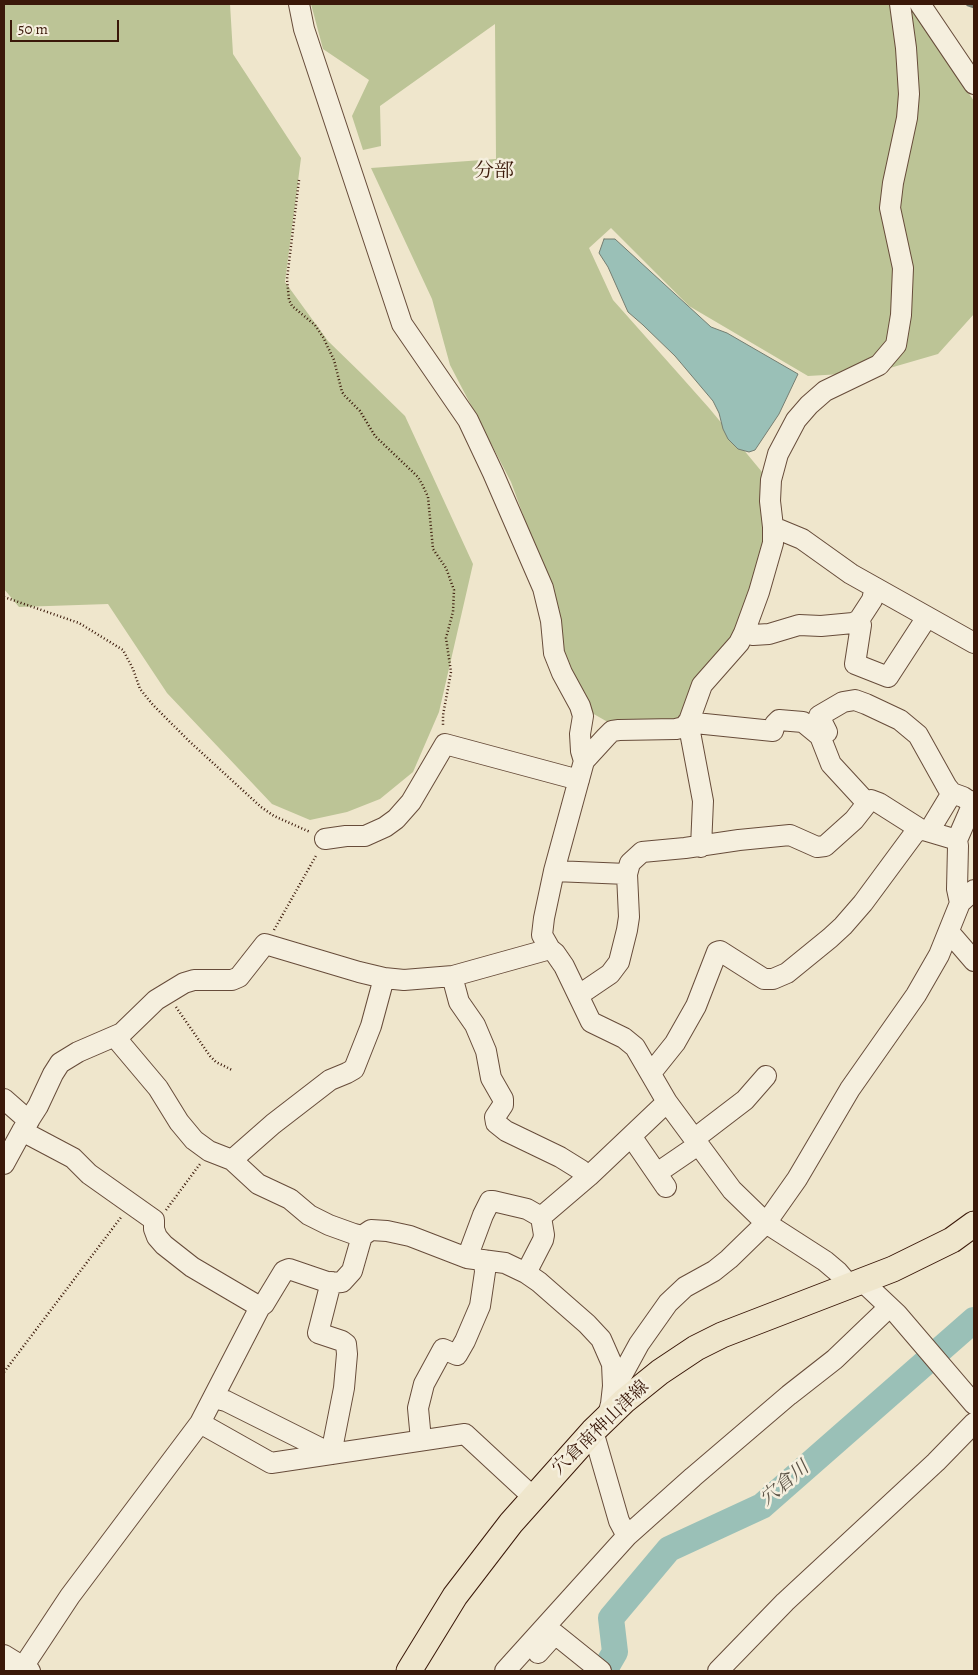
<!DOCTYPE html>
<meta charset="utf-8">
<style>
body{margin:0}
#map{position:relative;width:978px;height:1675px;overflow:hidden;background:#efe6cc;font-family:Alegreya,serif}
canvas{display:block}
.frame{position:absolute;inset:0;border:5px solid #3a1809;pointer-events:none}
.scale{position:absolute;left:10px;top:20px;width:109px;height:22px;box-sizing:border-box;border:2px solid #3a1809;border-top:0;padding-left:6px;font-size:15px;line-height:18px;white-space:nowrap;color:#3a1809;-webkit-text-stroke:4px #f5efde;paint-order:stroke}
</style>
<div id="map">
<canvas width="978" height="1675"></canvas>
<div class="frame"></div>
<div class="scale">50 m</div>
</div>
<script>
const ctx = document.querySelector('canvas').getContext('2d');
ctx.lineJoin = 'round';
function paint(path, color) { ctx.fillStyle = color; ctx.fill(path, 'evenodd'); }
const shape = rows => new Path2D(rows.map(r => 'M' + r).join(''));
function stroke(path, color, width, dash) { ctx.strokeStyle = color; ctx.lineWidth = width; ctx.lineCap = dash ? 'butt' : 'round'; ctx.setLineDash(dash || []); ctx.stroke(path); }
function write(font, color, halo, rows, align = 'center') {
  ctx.font = font + ' Alegreya,"Noto Serif JP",serif'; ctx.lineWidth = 5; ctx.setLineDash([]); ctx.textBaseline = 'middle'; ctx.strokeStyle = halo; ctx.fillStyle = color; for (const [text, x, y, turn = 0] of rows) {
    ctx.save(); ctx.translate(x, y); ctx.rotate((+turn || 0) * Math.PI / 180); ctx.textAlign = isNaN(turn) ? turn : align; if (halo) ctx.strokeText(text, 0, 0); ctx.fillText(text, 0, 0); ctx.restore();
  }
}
const green = shape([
 [4,4,230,4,233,54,301,158,285,282,328,341,405,416,473,564,439,712,413,772,380,799,347,812,310,820,272,804,167,693,108,604,19,607,4,589],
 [311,4,907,4,974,101,974,314,938,354,876,372,808,376,689,306,611,228,589,248,613,300,709,408,762,472,767,541,740,631,683,717,675,721,613,725,592,713,563,657,552,594,511,482,450,365,432,299,371,168,496,159,495,24,380,106,381,146,363,150,352,116,369,80,323,49]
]);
const water = shape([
 [604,239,615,239,711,327,727,333,798,374,779,414,755,450,749,452,738,449,728,439,723,429,719,413,713,401,675,356,643,325,628,312,608,267,599,253,604,239]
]);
const stream = shape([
 [968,4,974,6]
]);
const river = shape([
 [604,1671,615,1652,611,1618,669,1549,762,1506,974,1320]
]);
const path = shape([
 [299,180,287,279,289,300,292,306,315,325,323,337,334,360,342,392,345,396,360,411,375,436,418,477,423,486,428,497,433,549,446,568,454,590,453,612,446,638,451,672,443,715,443,727],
 [4,597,79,623,123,650,133,669,140,689,153,705,189,741,261,807,274,816,310,832],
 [274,930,317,854],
 [176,1007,210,1056,216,1062,232,1070],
 [166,1210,200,1164],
 [4,1372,122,1216]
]);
const minor = shape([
 [299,4,304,29,402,324,468,420,493,473,543,588,551,621,554,653,562,673,580,706,583,716,580,734,581,751,584,761,554,871,544,918,542,935,550,949,555,953,564,966,591,1022,624,1038,635,1047,667,1102,732,1190,766,1223,825,1261,838,1272,850,1286],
 [920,4,974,84],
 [773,527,802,539,851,574,974,643],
 [875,588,872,600,859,620,861,625,855,664,888,677,927,617],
 [744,633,753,635,769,634,799,625,821,626,853,623,859,620],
 [689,721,695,723,773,731,775,724,779,720,803,722,820,736,831,764,866,802],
 [687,723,690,732,703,801,701,847],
 [827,732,819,716,843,702,855,700,866,704,900,720,918,735,947,787,952,793,963,797,972,803],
 [584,761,606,737,612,731,619,730,676,729,684,727,689,721,702,685,739,643,744,633,759,592,773,543,773,527,770,501,771,480,778,454,796,420,809,405,825,391,879,365,896,345,901,315,903,268,890,208,893,183,907,118,909,94,906,48,900,4],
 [929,831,952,793],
 [325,839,346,836,365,836,385,827,396,819,411,802,445,744,579,780],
 [554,871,627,874],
 [960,903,957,889,958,846,957,840,974,801],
 [949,932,974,961],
 [452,976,459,1002,475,1025,486,1051,491,1078,503,1099,503,1105,495,1117,496,1123,506,1131,560,1157,581,1170,587,1177],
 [579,995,610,974,619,962,627,930,629,917,627,874,630,863,642,852,685,848,739,840,790,835,817,847,825,846,854,820,865,806,866,802,871,800,879,803,920,829,957,840],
 [115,1037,158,1088,179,1122,194,1140,209,1151,232,1160,258,1184,290,1199,309,1215,329,1225,354,1234,362,1236,371,1230,387,1231,410,1236,467,1258,505,1263,526,1273,539,1282,587,1324,601,1339,605,1348,612,1364,613,1386,611,1404,607,1418],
 [651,1073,675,1043,696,1006,717,952,720,951,764,979,773,979,787,973,830,938,843,926,863,903,914,834,920,829],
 [4,1099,29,1121],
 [22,1131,73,1158,89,1174,154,1220,154,1229,157,1237,164,1245,192,1267,260,1307],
 [631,1136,666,1187],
 [694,1139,745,1100,766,1076],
 [232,1160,273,1124,330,1080,347,1073,354,1069,371,1026,384,978],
 [4,1164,22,1131,38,1106,53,1074,60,1063,78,1052,122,1033,156,1000,184,983,194,980,232,980,239,977,265,944,359,972,384,978,404,980,453,976,550,949],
 [657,1173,698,1145],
 [467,1258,483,1215,490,1201,493,1201,527,1209,541,1217],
 [526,1273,543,1240,544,1235,541,1217,589,1176,667,1102],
 [862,1281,897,1314,974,1404],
 [331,1282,318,1333,342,1341,346,1344,347,1354,344,1388,332,1449,332,1454],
 [613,1386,621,1377,639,1344,668,1303,685,1287,714,1271,729,1259,766,1223,797,1179,850,1089,916,995,939,955,960,903,974,890],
 [214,1398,226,1401,332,1454],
 [200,1423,271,1463,465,1434,533,1497],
 [593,1431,619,1521,627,1536],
 [421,1440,418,1408,424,1384,443,1349,457,1355,465,1341,480,1306,485,1272,484,1260],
 [538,1653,555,1634,601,1671],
 [4,1655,30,1671],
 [14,1671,23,1667,70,1596,200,1423,260,1307,264,1304,284,1271,289,1269,330,1283,342,1282,352,1271,362,1236],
 [505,1671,627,1536,693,1477,789,1395,835,1359,882,1314,888,1307],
 [718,1671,785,1602,936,1462,974,1423]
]);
const major = shape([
 [409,1671,455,1596,511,1523,593,1431,624,1401,660,1372,696,1348,722,1335,893,1269,952,1240,974,1224]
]);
const streetNames = [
 ["穴倉南神山津線",601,1428,-44]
];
const waterNames = [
 ["穴倉川",785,1484,-40]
];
const quarterNames = [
 ["分部",494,172]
];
paint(green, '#bcc496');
paint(water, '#9ac0b7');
stroke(water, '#747d71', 1);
stroke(stream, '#747d71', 4.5);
stroke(river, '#9ac0b7', 26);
stroke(minor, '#674c3a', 22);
stroke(major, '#3a1809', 27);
stroke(path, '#3a1809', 2.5, [1, 2.5]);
stroke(minor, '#f5efde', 20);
stroke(major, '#efe6cc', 25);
write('18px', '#3a1809', '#f5efde', streetNames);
write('italic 19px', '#5c5346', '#f5efde', waterNames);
write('20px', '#3a1809', '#f5efde', quarterNames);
</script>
